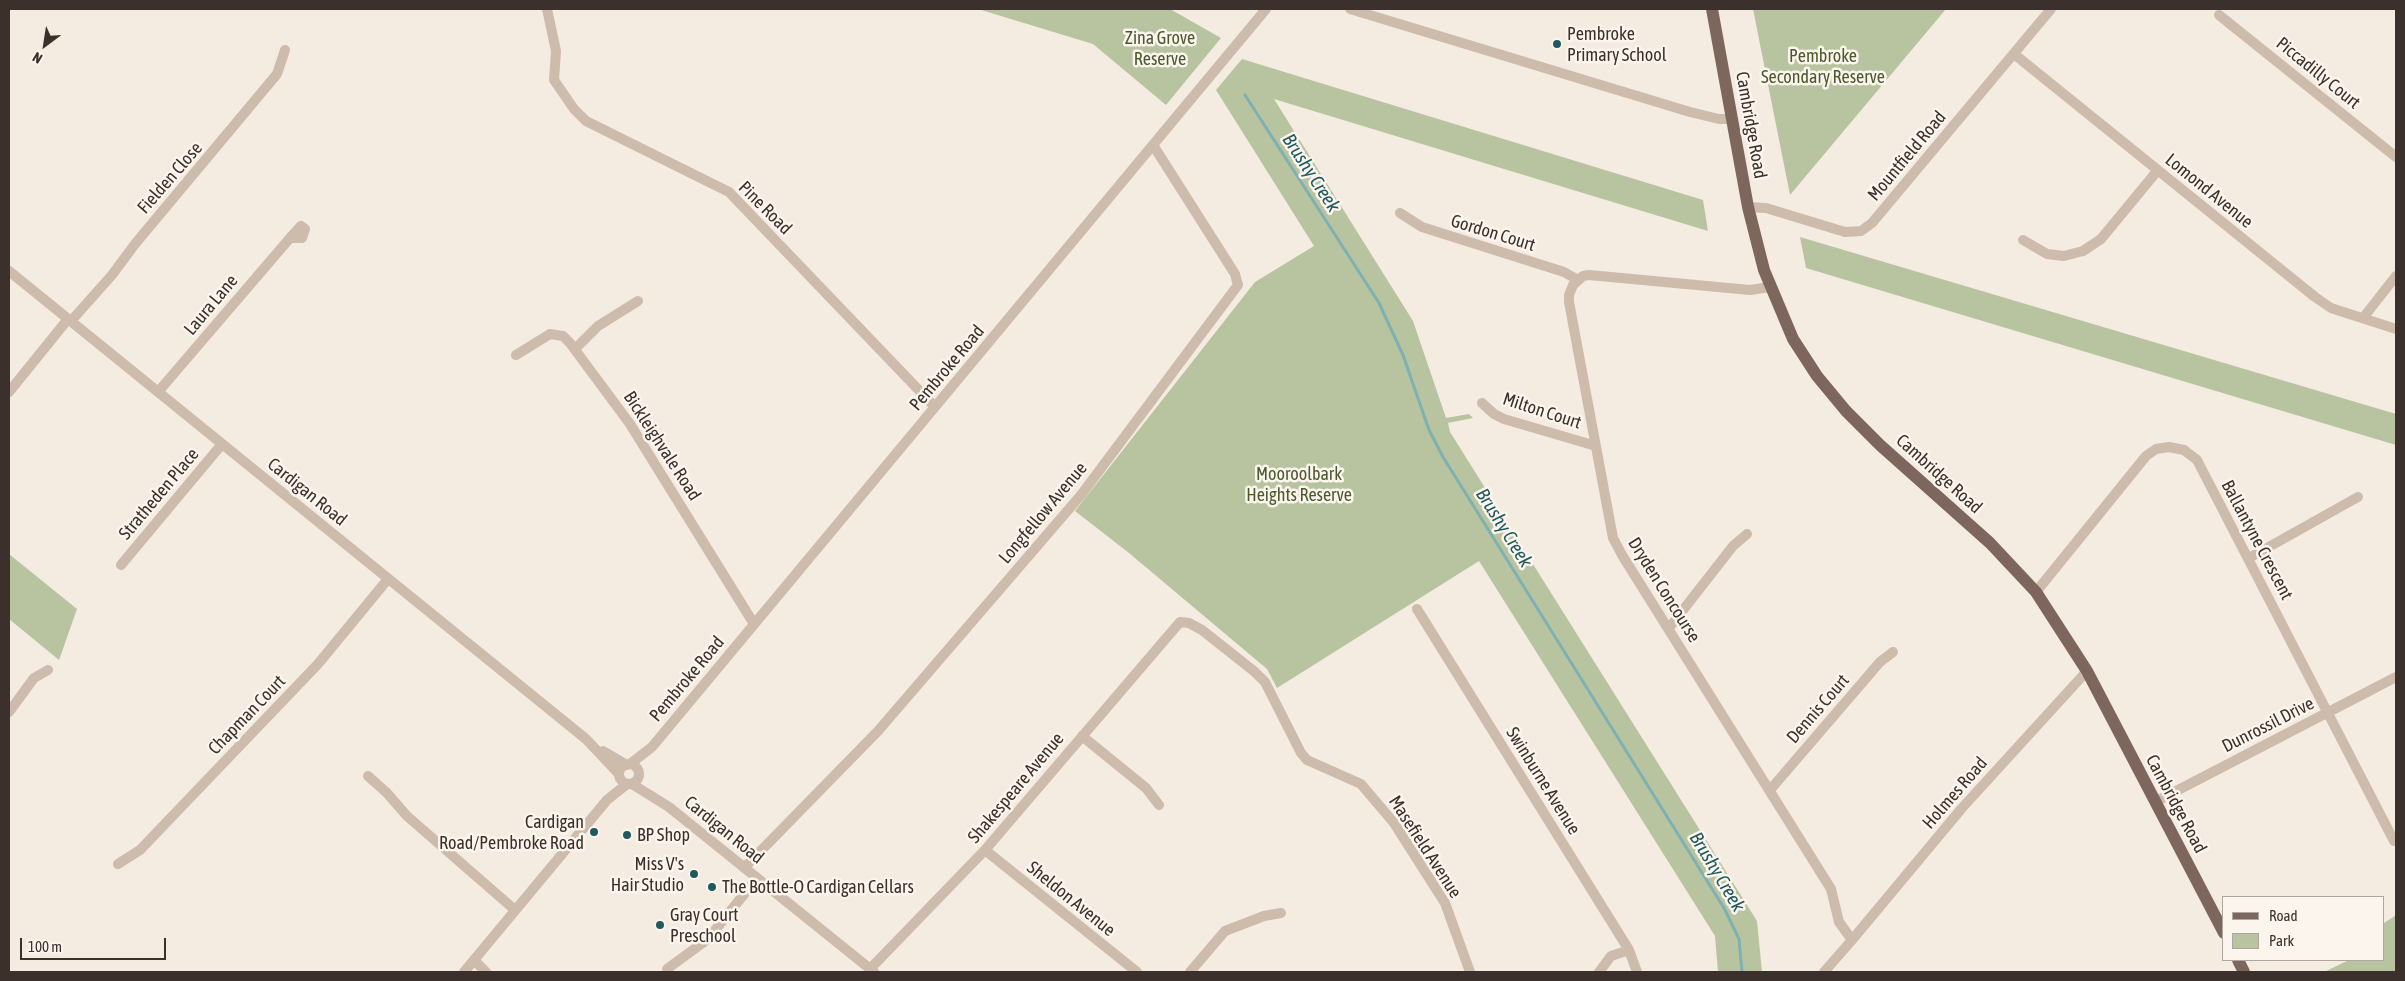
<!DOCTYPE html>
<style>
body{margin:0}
#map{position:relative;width:2405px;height:981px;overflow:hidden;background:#f4ebe1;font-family:"Asap Condensed",sans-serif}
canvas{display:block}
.frame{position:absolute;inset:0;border:10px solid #3b302b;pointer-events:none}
.legend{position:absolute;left:2222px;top:896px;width:162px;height:65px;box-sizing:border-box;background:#fbf5ee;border:1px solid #aea6a0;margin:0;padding:6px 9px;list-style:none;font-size:15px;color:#3b302b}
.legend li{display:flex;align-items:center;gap:10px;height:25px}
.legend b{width:25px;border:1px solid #aea6a0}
.north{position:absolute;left:20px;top:20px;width:50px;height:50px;-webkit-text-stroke:4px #fbf5ee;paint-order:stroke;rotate:211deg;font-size:14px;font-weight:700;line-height:20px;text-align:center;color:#3b302b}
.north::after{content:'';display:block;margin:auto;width:18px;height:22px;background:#3b302b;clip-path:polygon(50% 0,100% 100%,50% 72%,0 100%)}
.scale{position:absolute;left:20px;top:938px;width:146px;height:22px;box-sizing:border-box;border:2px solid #3b302b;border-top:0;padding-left:6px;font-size:15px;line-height:18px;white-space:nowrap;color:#3b302b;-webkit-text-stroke:4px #fbf5ee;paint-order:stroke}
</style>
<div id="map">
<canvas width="2405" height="981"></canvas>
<div class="frame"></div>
<ul class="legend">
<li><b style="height:6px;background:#7d675c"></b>Road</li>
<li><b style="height:14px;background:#b8c4a0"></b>Park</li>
</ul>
<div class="north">N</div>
<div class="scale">100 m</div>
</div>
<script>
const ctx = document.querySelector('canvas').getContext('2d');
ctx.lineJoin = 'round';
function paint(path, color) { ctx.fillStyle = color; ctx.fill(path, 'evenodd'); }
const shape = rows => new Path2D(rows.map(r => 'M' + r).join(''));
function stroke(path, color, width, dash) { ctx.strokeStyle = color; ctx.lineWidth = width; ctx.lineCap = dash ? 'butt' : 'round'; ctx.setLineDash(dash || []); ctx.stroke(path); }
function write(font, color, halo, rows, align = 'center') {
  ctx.font = font + ' "Asap Condensed",sans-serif'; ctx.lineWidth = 5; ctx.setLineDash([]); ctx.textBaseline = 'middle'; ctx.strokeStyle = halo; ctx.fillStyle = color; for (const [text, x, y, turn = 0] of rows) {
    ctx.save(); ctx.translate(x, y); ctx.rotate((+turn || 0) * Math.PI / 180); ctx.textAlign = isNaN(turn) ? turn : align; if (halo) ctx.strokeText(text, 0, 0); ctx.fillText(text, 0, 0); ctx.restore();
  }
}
const green = shape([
 [978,9,1170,9,1221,38,1166,105,1093,44],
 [1753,9,1946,9,1790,195],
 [1242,59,1703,200,1708,231,1274,99,1413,321,1446,418,1469,414,1473,418,1448,423,1450,432,1757,921,1762,972,1718,972,1715,936,1479,561,1277,688,1267,669,1129,553,1075,511,1255,282,1314,246,1216,90],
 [1800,237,2396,414,2396,445,1806,268],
 [9,554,77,609,59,660,9,619],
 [2396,915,2396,972,2324,972,2349,960,2384,960,2384,923]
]);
const stream = shape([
 [1245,95,1379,303,1403,355,1429,430,1443,457,1724,908,1739,939,1742,972]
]);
const minor = shape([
 [547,9,556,51,554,80,574,109,586,121,729,192,935,407],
 [1350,9,1690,112,1719,119,1731,119],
 [2219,15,2396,157],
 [2014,54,2315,297,2331,308,2396,329],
 [1748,207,1766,208,1845,232,1861,231,1872,223,2051,9],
 [1400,213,1422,227,1564,272,1578,280],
 [2023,240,2047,254,2064,256,2083,251,2101,239,2158,170],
 [9,271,586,739,619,774],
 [1770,287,1750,290,1589,275,1583,276,1573,285,1569,295,1569,302,1613,538,1622,555,1831,889,1839,922,1852,940,1824,972],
 [2363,318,2396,276],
 [71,321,112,275,135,244,277,74,285,50],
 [575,349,598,326,638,301],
 [516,355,550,334,563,336,570,343,630,424,754,624],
 [9,392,68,319],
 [158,392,290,238,301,226,305,229,302,238,290,238],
 [1482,403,1494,414,1504,419,1596,446],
 [2249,558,2358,497],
 [121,565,222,444],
 [2036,592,2146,456,2156,449,2169,447,2184,450,2197,460,2394,841],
 [1417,609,1629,950,1637,972],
 [1669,628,1733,546,1747,534],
 [9,712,34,678,48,670],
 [1082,736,1146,788,1159,805],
 [603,751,627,765],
 [630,764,652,747,1266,9],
 '619 774a10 10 0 1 1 20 0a10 10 0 1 1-20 0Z',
 [368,776,387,793,407,816,515,910],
 [632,784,669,807,874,972],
 [1770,790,1880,662,1893,652],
 [2155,802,2396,677],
 [985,850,1137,972],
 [118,864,140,850,318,664,388,579],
 [744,868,878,731,1081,495,1238,285,1235,274,1153,145],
 [1852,940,1962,808,2087,671],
 [474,960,486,972],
 [667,969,708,939,757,878],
 [870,969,985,850,1180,622,1189,623,1202,630,1255,672,1265,682,1301,753,1307,760,1361,784,1394,823,1445,903,1470,972],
 [464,972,607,800,627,784],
 [1190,972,1225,931,1264,916,1281,913],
 [1599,972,1611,956,1629,950]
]);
const major = shape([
 [1712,9,1748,207,1764,270,1793,339,1817,376,1846,411,1880,445,1990,543,2036,592,2087,671,2224,933],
 [2238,960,2244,972]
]);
const markers = [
 [1557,44,5,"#1f5a5e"],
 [594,832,5,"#1f5a5e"],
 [627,835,5,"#1f5a5e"],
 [694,874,5,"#1f5a5e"],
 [712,887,5,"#1f5a5e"],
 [660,925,5,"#1f5a5e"]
];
const poiNames = [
 ["Pembroke",1567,34],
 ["Primary School",1567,55],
 ["Cardigan",584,822,"right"],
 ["Road/Pembroke Road",584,843,"right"],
 ["BP Shop",637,835],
 ["Miss V's",684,864,"right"],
 ["Hair Studio",684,885,"right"],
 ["The Bottle-O Cardigan Cellars",722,887],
 ["Gray Court",670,915],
 ["Preschool",670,936]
];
const parkNames = [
 ["Zina Grove",1160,38],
 ["Reserve",1160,59],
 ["Pembroke",1823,56],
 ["Secondary Reserve",1823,77],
 ["Mooroolbark",1299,474],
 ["Heights Reserve",1299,495]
];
const streetNames = [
 ["Piccadilly Court",2318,73,39],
 ["Cambridge Road",1751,125,80],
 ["Mountfield Road",1907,156,-50],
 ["Fielden Close",170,178,-49],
 ["Lomond Avenue",2209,191,39],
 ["Pine Road",765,208,45],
 ["Gordon Court",1493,233,17],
 ["Laura Lane",211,305,-50],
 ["Pembroke Road",947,368,-50],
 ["Milton Court",1542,411,18],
 ["Bickleighvale Road",662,446,57],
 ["Cambridge Road",1939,474,42],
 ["Cardigan Road",307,492,39],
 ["Stratheden Place",159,494,-50],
 ["Longfellow Avenue",1043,513,-50],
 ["Ballantyne Crescent",2257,540,62],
 ["Dryden Concourse",1664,590,58],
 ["Pembroke Road",687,679,-50],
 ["Dennis Court",1818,709,-49],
 ["Chapman Court",247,715,-46],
 ["Dunrossil Drive",2268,725,-27],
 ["Swinburne Avenue",1543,781,58],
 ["Shakespeare Avenue",1016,788,-50],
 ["Holmes Road",1955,793,-49],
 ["Cambridge Road",2176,804,62],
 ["Cardigan Road",724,830,39],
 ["Masefield Avenue",1425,847,57],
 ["Sheldon Avenue",1071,899,39]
];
const waterNames = [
 ["Brushy Creek",1311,173,57],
 ["Brushy Creek",1504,528,58],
 ["Brushy Creek",1717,872,59]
];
paint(green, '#b8c4a0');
stroke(stream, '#7fb0b2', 3);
stroke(minor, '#cdbbac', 10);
stroke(major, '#7d675c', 12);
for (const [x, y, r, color] of markers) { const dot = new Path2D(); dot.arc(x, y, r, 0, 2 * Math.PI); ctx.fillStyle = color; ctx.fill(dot); stroke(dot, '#fbf5ee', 2); }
write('18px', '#3b302b', '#fbf5ee', poiNames, 'left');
write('18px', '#4a5a2e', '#fbf5ee', parkNames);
write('18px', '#3b302b', '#fbf5ee', streetNames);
write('italic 19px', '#1f5a5e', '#fbf5ee', waterNames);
</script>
